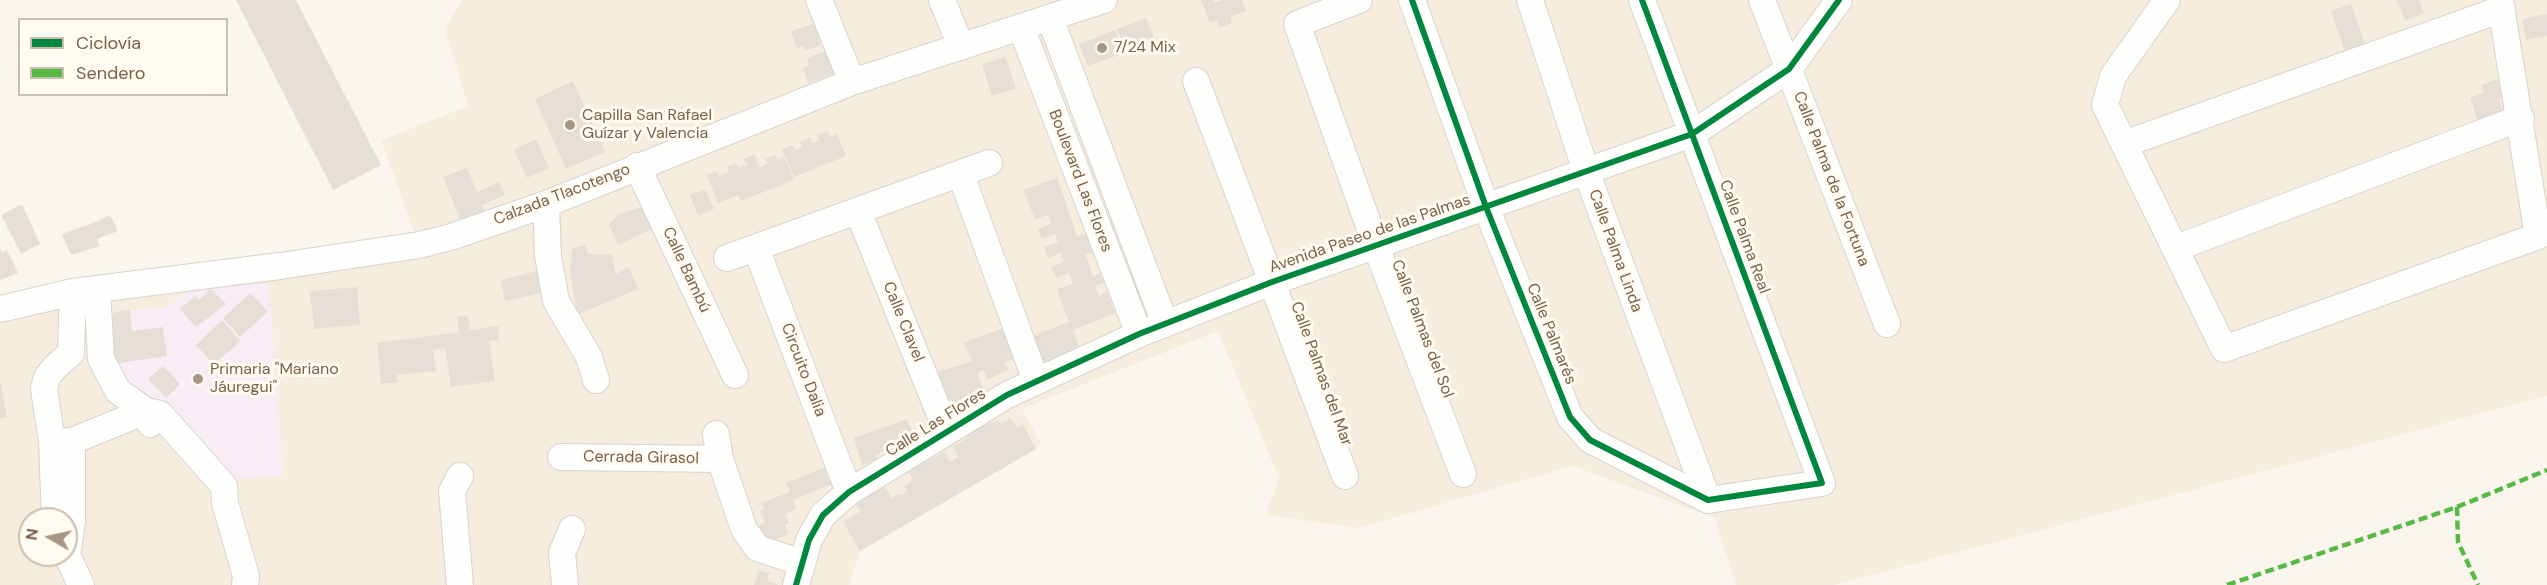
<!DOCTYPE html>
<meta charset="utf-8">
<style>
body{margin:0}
#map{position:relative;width:2547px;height:585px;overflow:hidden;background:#faf6ee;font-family:"DM Sans",sans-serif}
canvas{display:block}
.legend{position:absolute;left:18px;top:18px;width:210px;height:78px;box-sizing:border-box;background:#fffbf1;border:2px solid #cabeae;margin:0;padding:8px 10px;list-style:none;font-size:18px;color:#7b624a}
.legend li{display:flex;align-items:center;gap:12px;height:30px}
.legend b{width:30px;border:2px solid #cabeae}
.north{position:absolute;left:18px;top:507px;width:60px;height:60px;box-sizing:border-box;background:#fffbf1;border:2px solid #cabeae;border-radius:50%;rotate:279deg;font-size:16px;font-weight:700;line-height:24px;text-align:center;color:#7b624a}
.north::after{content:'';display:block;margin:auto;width:21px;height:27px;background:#a79683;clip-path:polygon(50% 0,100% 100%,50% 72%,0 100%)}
</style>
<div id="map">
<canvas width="2547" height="585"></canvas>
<ul class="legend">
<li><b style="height:8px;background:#00873e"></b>Ciclovía</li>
<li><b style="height:8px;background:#58b947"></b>Sendero</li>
</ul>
<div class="north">N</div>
</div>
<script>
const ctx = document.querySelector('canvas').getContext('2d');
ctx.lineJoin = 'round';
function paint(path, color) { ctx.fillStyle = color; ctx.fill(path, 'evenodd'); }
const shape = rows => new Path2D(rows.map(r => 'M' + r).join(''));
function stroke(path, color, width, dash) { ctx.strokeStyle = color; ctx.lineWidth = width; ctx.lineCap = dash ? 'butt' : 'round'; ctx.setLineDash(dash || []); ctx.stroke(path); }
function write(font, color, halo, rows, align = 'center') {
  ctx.font = font + ' "DM Sans",sans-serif'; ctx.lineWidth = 6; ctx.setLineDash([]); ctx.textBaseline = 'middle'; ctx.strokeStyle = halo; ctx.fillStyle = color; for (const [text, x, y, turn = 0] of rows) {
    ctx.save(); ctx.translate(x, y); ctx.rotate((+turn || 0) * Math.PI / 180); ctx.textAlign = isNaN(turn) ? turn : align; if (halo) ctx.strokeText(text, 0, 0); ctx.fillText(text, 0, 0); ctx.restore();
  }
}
const residential = shape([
 [462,0,2547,0,2547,396,1834,585,1736,585,1715,518,1572,466,1359,528,1266,515,1279,478,1218,331,1022,409,1042,445,860,551,849,585,0,585,0,324,133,284,419,245,381,140,468,106,445,29],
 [30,519,66,519,66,555,30,555]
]);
const education = shape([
 [269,283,283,476,229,479,163,404,125,385,116,373,109,323,115,312,168,307,187,289]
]);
const building = shape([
 [236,0,296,0,381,165,333,190],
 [1201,0,1213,0,1214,3,1223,0,1242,0,1246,11,1230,17,1232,23,1220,27,1217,20,1210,23],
 [2397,0,2419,0,2424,13,2405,21],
 [2351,4,2365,44,2345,51,2331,11],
 [2547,14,2547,36,2526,40,2522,19],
 [1146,18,1154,37,1124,48,1117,29],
 [814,24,821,45,805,51,803,46,797,48,791,31],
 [1115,30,1124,53,1088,66,1079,44],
 [826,51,834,74,808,83,803,68,809,66,807,58],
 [1005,56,1016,88,992,96,982,65],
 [2498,79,2504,97,2499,99,2503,112,2478,121,2470,98,2484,92,2481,85],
 [573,81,605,152,566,169,535,99],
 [827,131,830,137,837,134,846,156,794,177,782,149,793,145,795,150,802,147,800,142,810,137,812,143,819,140,817,136],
 [536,139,549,168,527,178,514,150],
 [754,154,760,167,767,164,765,159,775,155,778,160,784,157,794,180,741,201,738,195,718,203,707,175,717,171,719,176,729,172,727,167,736,163,738,168,747,165,744,159],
 [467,168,477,192,499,182,505,195,482,205,485,211,461,221,443,177],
 [1057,178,1077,236,1087,233,1093,252,1085,254,1093,276,1101,273,1104,283,1095,286,1099,296,1107,292,1115,313,1073,330,1080,350,1042,368,1031,336,1069,322,1057,289,1073,284,1069,273,1056,278,1051,267,1064,262,1061,253,1048,258,1044,247,1058,242,1055,234,1042,239,1038,229,1051,224,1048,215,1035,219,1023,190],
 [705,189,714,209,698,216,690,195],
 [22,204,40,244,21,254,1,215],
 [646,206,656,227,618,245,609,224,619,214],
 [110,215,118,231,97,239,100,246,71,255,62,234,91,224],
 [586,245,587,254,612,255,616,274,629,267,638,289,577,315,570,271,572,249],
 [0,248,2,252,7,250,18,273,0,280],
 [537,271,542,293,505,301,501,280],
 [357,287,360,325,314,329,310,291],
 [211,289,226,304,196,327,180,309,195,296,199,300],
 [250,293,268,312,240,337,223,318],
 [130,310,132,331,163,327,167,356,113,364,109,323,115,312],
 [468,315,470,330,498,326,499,340,489,341,495,381,451,387,445,348,433,350,436,371,397,375,398,382,381,384,377,343,459,332,457,317],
 [222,320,240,341,214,365,196,345],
 [1004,328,1016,359,1005,362,1008,370,988,379,984,370,977,373,985,393,955,407,950,398,943,401,932,374,972,361,964,342],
 [163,366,180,384,166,398,148,379],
 [0,379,7,417,0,418],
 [1010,418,1017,428,1023,424,1036,449,860,551,843,522,861,511,855,503,883,485,892,498,899,494,900,496,907,491,904,486,913,480,908,471,944,452,950,462,959,457,953,447,968,437,966,433,998,420,1001,424],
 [907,419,914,437,889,446,890,449,876,454,877,459,862,465,854,438],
 [828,466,835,483,793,500,796,509,785,514,789,523,785,525,789,534,767,544,759,525,765,522,760,511,764,509,761,503,790,492,786,483],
 [759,570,769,573,767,581,779,585,754,585]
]);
const minor = shape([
 [819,0,852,82],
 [942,0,961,47],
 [1359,0,1297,24,1376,246,1463,474],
 [1412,0,1486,207,1570,417,1590,440,1708,500,1822,483,1642,0],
 [1530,0,1586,171,1708,500],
 [1762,0,1887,324],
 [2167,0,2113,76,2105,105,2224,349,2538,236,2500,0],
 [1050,18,1165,324],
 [1021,27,1139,334],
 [1196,81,1345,476],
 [2124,144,2502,9],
 [637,166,735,375],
 [961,175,1036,381],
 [546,204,548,256,556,301,589,357,596,380],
 [858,211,947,432],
 [756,248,849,492],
 [2176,248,2521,118],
 [727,258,989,163],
 [97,289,101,359,118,391,146,411,160,414,224,486,225,503,246,576,245,585],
 [0,309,73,292,280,266,419,245,451,237,546,204,852,82,1104,0],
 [716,434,720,459,744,529,757,548,802,563],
 [52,442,72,441,146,411,150,424],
 [561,457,720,459],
 [460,476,452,491,460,585],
 [55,519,52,442,44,389,47,377,55,367,71,353,73,292],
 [66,553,81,585],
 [67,556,72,522,72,441],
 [565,585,562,553,572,529],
 [796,585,809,540,823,515,849,492,1007,395,1139,334,1272,282,1692,134,1789,69,1839,0]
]);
const quiet = shape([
 [2457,507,2458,542,2478,585],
 [2227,585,2457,507,2547,470]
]);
const cycleway = shape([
 [1412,0,1486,207,1570,417,1590,440,1708,500,1822,483,1642,0],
 [796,585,809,540,823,515,849,492,1007,395,1139,334,1272,282,1692,134,1789,69,1839,0]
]);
const markers = [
 [1102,48,6,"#a79683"],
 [570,125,6,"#a79683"],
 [198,379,6,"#a79683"]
];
const poiNames = [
 ["7/24 Mix",1114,48],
 ["Capilla San Rafael",582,116],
 ["Guízar y Valencia",582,134],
 ["Primaria \"Mariano",210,370],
 ["Jáuregui\"",210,388]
];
const streetNames = [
 ["Calle Palma de la Fortuna",1831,179,69],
 ["Boulevard Las Flores",1080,181,69],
 ["Calzada Tlacotengo",562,195,-21],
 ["Avenida Paseo de las Palmas",1370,234,-19],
 ["Calle Palma Real",1744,237,70],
 ["Calle Palma Linda",1615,251,70],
 ["Calle Bambú",686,270,65],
 ["Calle Clavel",903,322,68],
 ["Calle Palmas del Sol",1422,329,69],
 ["Calle Palmarés",1551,334,68],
 ["Circuito Dalia",803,370,69],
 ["Calle Palmas del Mar",1321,374,70],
 ["Calle Las Flores",936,423,-32],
 ["Cerrada Girasol",641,458,1]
];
paint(residential, '#f6edde');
paint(education, '#f8edf5');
paint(building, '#e6dfd5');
stroke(minor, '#d9d3cc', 28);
stroke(minor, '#fefefc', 26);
stroke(quiet, '#58b947', 4.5, [9, 4.5]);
stroke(cycleway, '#00873e', 6);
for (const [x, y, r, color] of markers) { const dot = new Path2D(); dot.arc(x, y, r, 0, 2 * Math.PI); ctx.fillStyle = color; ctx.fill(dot); stroke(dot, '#fffbf1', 2); }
write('16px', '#7b624a', '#fffbf1', poiNames, 'left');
write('16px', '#7b624a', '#fffbf1', streetNames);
</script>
